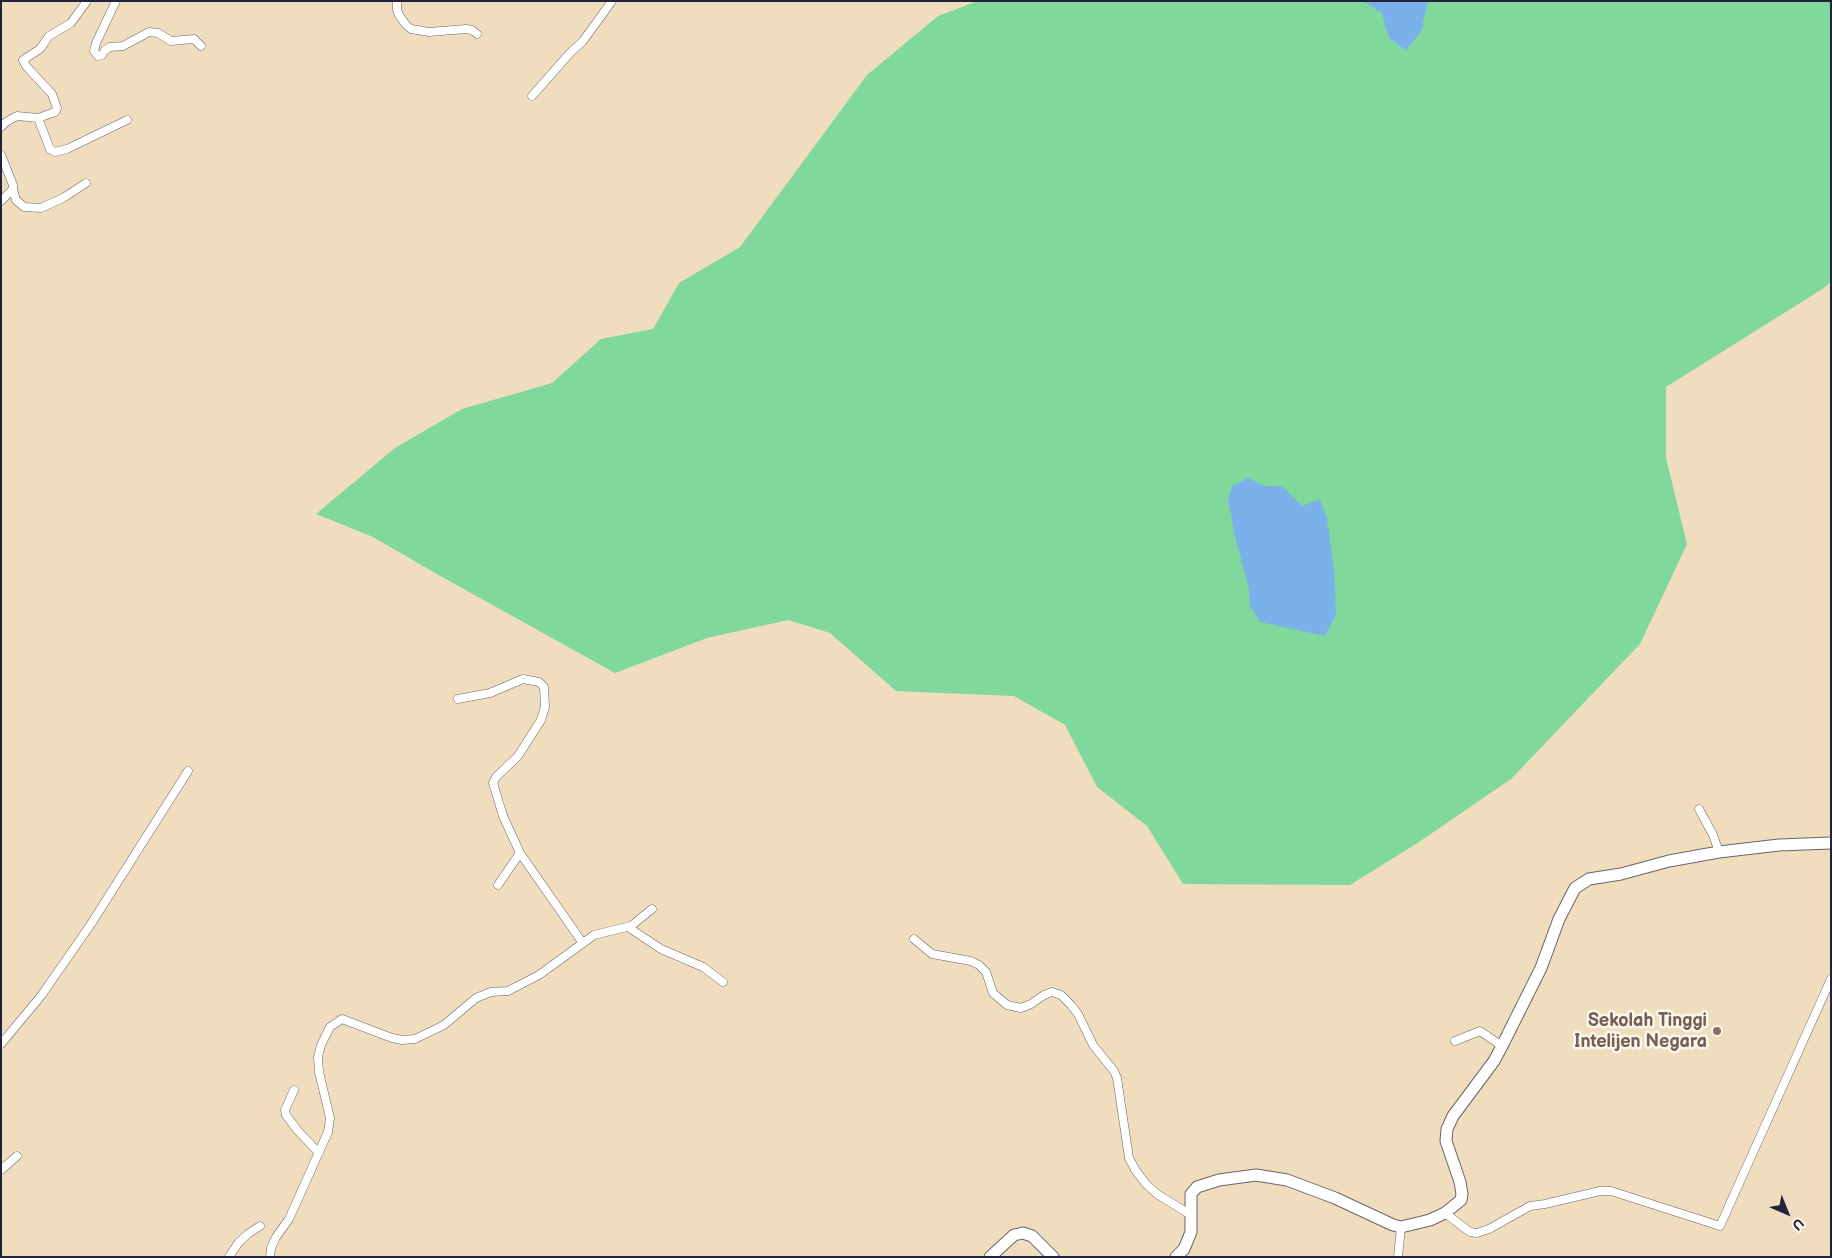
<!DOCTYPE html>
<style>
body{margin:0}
#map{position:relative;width:1832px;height:1258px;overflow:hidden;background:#f0ddbd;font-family:"Balsamiq Sans",sans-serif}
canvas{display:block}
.frame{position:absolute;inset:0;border:2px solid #22223b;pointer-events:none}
.north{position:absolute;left:1762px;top:1188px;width:50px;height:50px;-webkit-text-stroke:4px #fbf7ec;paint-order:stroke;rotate:136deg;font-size:14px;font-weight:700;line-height:20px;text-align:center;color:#22223b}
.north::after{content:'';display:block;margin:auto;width:18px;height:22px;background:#22223b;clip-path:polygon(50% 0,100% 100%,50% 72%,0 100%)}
</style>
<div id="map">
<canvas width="1832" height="1258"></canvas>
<div class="frame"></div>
<div class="north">U</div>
</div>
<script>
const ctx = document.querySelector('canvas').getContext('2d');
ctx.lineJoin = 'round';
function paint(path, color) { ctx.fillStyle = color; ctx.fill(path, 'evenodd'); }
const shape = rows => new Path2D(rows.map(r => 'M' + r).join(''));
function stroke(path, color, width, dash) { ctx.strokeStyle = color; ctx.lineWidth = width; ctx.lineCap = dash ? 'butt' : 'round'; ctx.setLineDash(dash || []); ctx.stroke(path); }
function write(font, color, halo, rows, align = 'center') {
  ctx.font = font + ' "Balsamiq Sans",sans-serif'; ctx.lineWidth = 5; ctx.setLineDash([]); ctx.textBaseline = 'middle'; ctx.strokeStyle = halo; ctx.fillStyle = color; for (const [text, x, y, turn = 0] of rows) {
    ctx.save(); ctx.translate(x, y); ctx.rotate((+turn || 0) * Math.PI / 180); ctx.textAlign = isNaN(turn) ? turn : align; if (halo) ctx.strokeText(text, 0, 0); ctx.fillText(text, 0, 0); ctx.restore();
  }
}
const green = shape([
 [978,1,1831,1,1831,282,1824,288,1666,387,1666,458,1687,544,1640,644,1511,779,1419,842,1350,885,1183,884,1147,826,1097,787,1065,725,1014,696,896,691,830,633,788,620,707,638,615,673,435,573,373,537,316,514,395,448,462,409,552,383,601,339,653,329,679,283,740,247,867,75,938,16]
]);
const water = shape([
 [1363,1,1428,1,1421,32,1406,50,1389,38,1382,13],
 [1248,478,1265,486,1282,486,1302,506,1320,499,1327,519,1331,546,1334,570,1336,614,1325,636,1260,622,1250,606,1249,588,1236,541,1228,500,1232,486]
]);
const street = shape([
 [116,1,96,43,94,51,98,56,102,55,105,50,110,47,123,46,149,32,158,33,171,41,194,39,201,46],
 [397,1,397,10,399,15,406,25,411,29,429,32,466,29,472,30,477,34],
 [532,96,570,53,583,41,612,1],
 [38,118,50,149,55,152,67,149,127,120],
 [1,127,6,122,17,116,38,118,55,112,57,108,52,94,26,66,23,60,40,49,49,36,71,23,87,1],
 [1,155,13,185,13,189,1,201],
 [13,189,16,200,24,207,41,208,63,198,86,183],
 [458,699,490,693,523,679,539,682,544,687,545,707,541,720,518,756,496,777,493,783,503,816,520,853],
 [1699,809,1713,835,1719,852],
 [498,885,520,853,582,942],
 [628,927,661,949,703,967,723,982],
 [914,939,932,954,971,961,979,965,986,972,993,993,1007,1005,1021,1008,1031,1004,1044,995,1052,992,1061,995,1071,1005,1078,1014,1093,1045,1114,1071,1117,1078,1129,1158,1136,1171,1146,1184,1157,1194,1191,1215],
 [1455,1041,1480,1031,1502,1046],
 [1,1044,41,996,91,924,188,771],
 [294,1090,285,1110,286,1115,298,1131,319,1153],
 [1,1170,17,1156],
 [1445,1213,1470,1232,1477,1233,1489,1229,1530,1206,1545,1204,1600,1191,1611,1191,1720,1226,1831,979],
 [229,1257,239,1242,249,1233,260,1226],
 [270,1257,271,1248,276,1237,289,1219,328,1132,330,1118,319,1072,318,1057,321,1045,330,1027,342,1019,392,1038,402,1040,415,1039,444,1025,476,998,491,992,508,991,539,975,594,935,631,926,652,909],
 [1398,1257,1401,1227]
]);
const secondary = shape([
 [990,1257,1014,1235,1023,1233,1032,1236,1053,1257],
 [1176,1257,1184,1249,1191,1232,1191,1194,1197,1187,1219,1180,1256,1175,1287,1180,1335,1198,1393,1225,1401,1227,1430,1220,1445,1213,1461,1200,1462,1194,1460,1182,1446,1141,1447,1129,1453,1116,1494,1061,1502,1046,1541,968,1559,919,1575,888,1589,879,1621,874,1669,861,1719,852,1779,845,1831,843]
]);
const markers = [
 [1717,1031,5,"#8d6e63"]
];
const educationNames = [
 ["Sekolah Tinggi",1707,1021],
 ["Intelijen Negara",1707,1042]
];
paint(green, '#81d89c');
paint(water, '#7bb1ea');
stroke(street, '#6a6368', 9);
stroke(secondary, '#6a6368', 13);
stroke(street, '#fff', 8);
stroke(secondary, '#fff', 11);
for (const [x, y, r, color] of markers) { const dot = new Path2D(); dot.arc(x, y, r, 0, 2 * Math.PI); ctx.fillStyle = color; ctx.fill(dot); stroke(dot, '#fbf7ec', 2); }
write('bold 18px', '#785e54', '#fbf7ec', educationNames, 'right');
</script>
